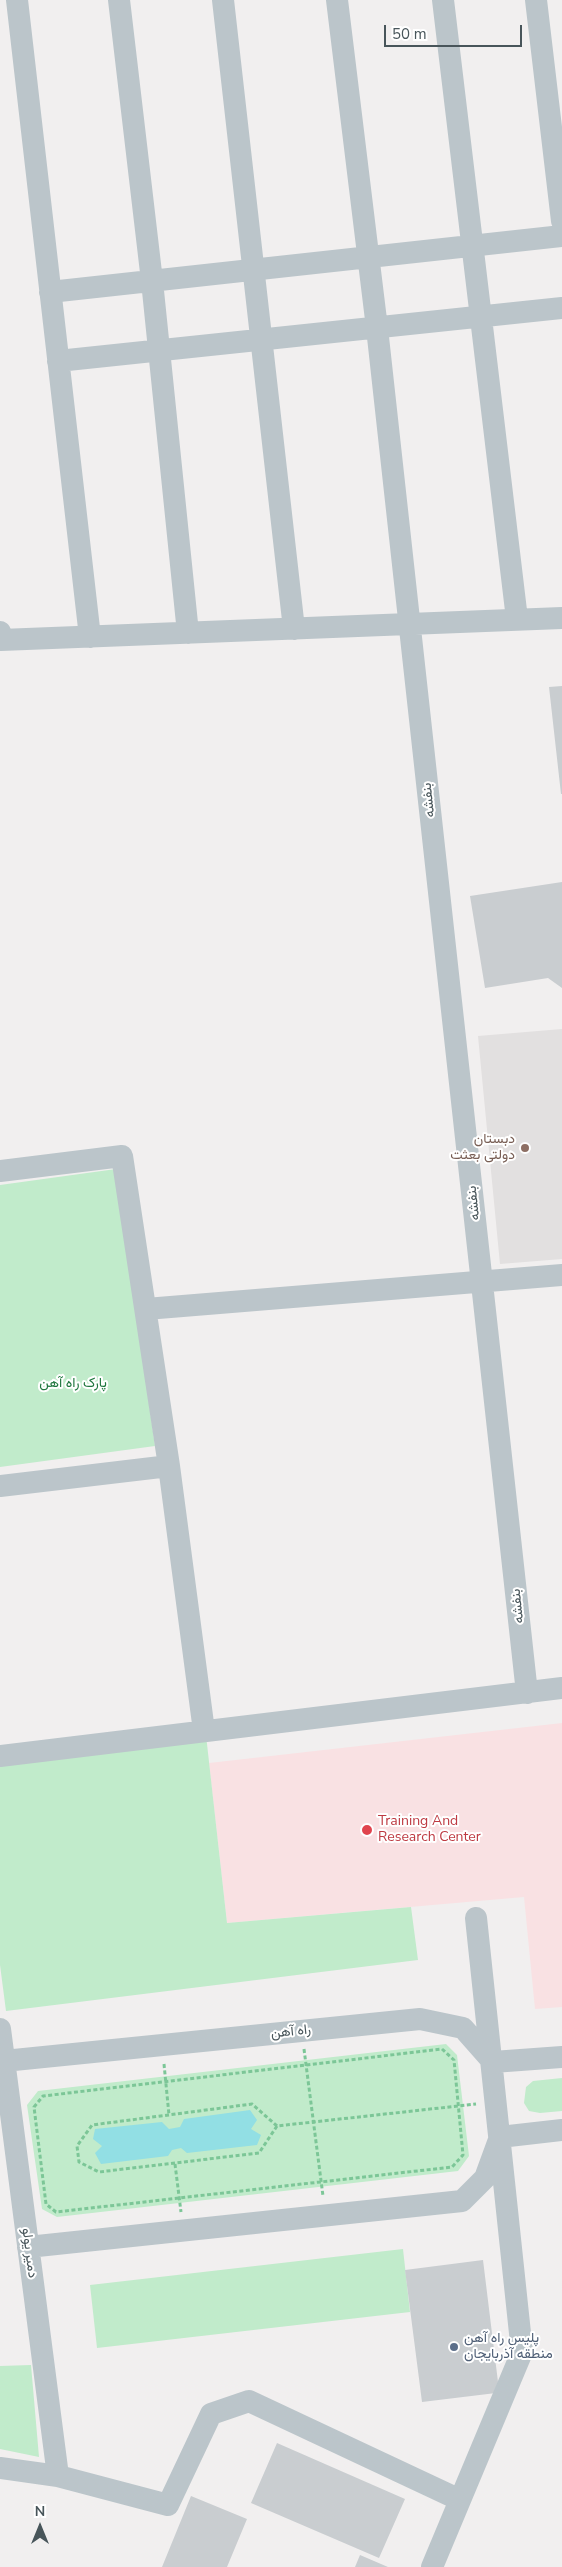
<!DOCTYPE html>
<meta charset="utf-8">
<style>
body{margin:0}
#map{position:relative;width:562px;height:2567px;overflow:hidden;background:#f1efef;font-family:"Nunito Sans",sans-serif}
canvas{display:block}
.north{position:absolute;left:15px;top:2502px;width:50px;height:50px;-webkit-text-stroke:4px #fff;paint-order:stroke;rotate:0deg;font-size:14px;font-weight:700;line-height:20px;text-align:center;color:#48555a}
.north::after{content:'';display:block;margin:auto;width:18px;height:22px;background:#48555a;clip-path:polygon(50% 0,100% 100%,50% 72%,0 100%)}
.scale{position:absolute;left:384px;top:25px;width:138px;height:22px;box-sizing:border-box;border:2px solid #48555a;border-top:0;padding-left:6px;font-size:15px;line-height:18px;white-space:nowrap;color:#48555a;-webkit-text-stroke:4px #fff;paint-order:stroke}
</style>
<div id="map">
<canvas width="562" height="2567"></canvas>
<div class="north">N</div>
<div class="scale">50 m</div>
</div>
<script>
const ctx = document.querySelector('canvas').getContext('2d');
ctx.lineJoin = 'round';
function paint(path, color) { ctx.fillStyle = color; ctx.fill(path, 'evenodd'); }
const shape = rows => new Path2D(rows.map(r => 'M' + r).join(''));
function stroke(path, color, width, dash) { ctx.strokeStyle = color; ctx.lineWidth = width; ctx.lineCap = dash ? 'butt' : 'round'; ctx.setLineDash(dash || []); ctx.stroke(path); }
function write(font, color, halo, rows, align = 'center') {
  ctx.font = font + ' "Nunito Sans",Vazirmatn,sans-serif'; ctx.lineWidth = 4; ctx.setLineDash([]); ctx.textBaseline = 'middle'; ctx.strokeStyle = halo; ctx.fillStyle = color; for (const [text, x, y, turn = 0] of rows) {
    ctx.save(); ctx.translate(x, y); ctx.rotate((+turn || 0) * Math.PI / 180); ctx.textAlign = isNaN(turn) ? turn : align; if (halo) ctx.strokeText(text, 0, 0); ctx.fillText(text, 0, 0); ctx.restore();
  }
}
const education = shape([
 [562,1029,562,1259,500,1264,478,1036]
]);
const medical = shape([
 [562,1723,562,2007,535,2009,524,1897,227,1923,209,1763]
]);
const green = shape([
 [116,1169,155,1446,0,1467,0,1185],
 [206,1735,227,1923,411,1907,418,1960,6,2011,0,1965,0,1761],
 [446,2044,457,2055,469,2156,458,2171,57,2217,42,2209,27,2105,38,2091],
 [562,2078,562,2111,540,2113,529,2111,524,2103,526,2087,533,2081],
 [403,2249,410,2312,97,2348,90,2285],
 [31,2365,39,2457,0,2449,0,2366]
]);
const water = shape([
 [250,2110,257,2120,251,2129,261,2135,257,2145,187,2153,181,2148,172,2150,168,2156,101,2164,95,2153,102,2146,93,2139,95,2129,162,2122,169,2129,180,2127,184,2119]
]);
const building = shape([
 [562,686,562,794,561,794,549,687],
 [562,882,562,988,548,978,485,988,470,896],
 [483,2260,498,2382,496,2393,422,2402,405,2270],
 [277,2443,405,2499,379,2558,251,2503],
 [191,2496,247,2519,227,2567,162,2567],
 [360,2555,388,2567,355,2567]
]);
const path = shape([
 [304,2049,323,2196],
 [442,2049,454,2060,463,2155,452,2167,56,2212,46,2204,34,2107,43,2096,442,2049],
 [164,2064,169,2115],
 [277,2126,252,2104,92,2125,77,2146,79,2162,99,2172,259,2153,277,2126,476,2104],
 [175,2164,181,2212]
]);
const minor = shape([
 [17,0,90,637],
 [119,0,152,281,188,633],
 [223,0,294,629],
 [337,0,377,328,527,1693],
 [443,0,517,619],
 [536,0,562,221],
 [50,292,562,236],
 [58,361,562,308],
 [0,632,1,640,562,618],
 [0,1171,122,1156,169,1466,204,1731],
 [146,1309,562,1275],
 [0,1486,169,1466],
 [0,1756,562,1688],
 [0,2029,58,2476],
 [4,2061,420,2019,463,2028,493,2062,562,2057],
 [28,2247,462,2201,485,2178,500,2137,562,2130],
 [0,2468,58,2476,168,2505,211,2414,249,2401,460,2500],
 [432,2567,522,2352,476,1918]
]);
const markers = [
 [525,1148,5,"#8d6e63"],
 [367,1830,6,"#e0444e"],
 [454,2347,5,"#5c6f8a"]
];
const streetNames = [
 ["بنفشه",429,800,-96],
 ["بنفشه",474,1203,-96],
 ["بنفشه",518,1606,-96],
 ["راه آهن",291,2032,-6],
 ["دمیر یولو",29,2253,83]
];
const educationNames = [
 ["دبستان",515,1140],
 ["دولتی بعثت",515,1156]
];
const parkNames = [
 ["پارک راه آهن",73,1384]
];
const healthNames = [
 ["Training And",378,1822],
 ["Research Center",378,1838]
];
const serviceNames = [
 ["پلیس راه آهن",464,2339],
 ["منطقه آذربایجان",464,2355]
];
paint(education, '#e2e0e0');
paint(medical, '#f9e1e3');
paint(green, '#c1ebcb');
paint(water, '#92dfe4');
paint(building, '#c9cdd0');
stroke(path, '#7cc697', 3, [4, 2.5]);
stroke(minor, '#bbc5ca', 22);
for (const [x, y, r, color] of markers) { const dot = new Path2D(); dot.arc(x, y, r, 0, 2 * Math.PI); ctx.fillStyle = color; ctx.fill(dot); stroke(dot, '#fff', 2); }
write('14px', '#48555a', '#fff', streetNames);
write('14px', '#785e54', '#fff', educationNames, 'right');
write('14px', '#1f763e', '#fff', parkNames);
write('14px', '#be3a42', '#fff', healthNames, 'left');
write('14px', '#4e5e75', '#fff', serviceNames, 'left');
</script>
